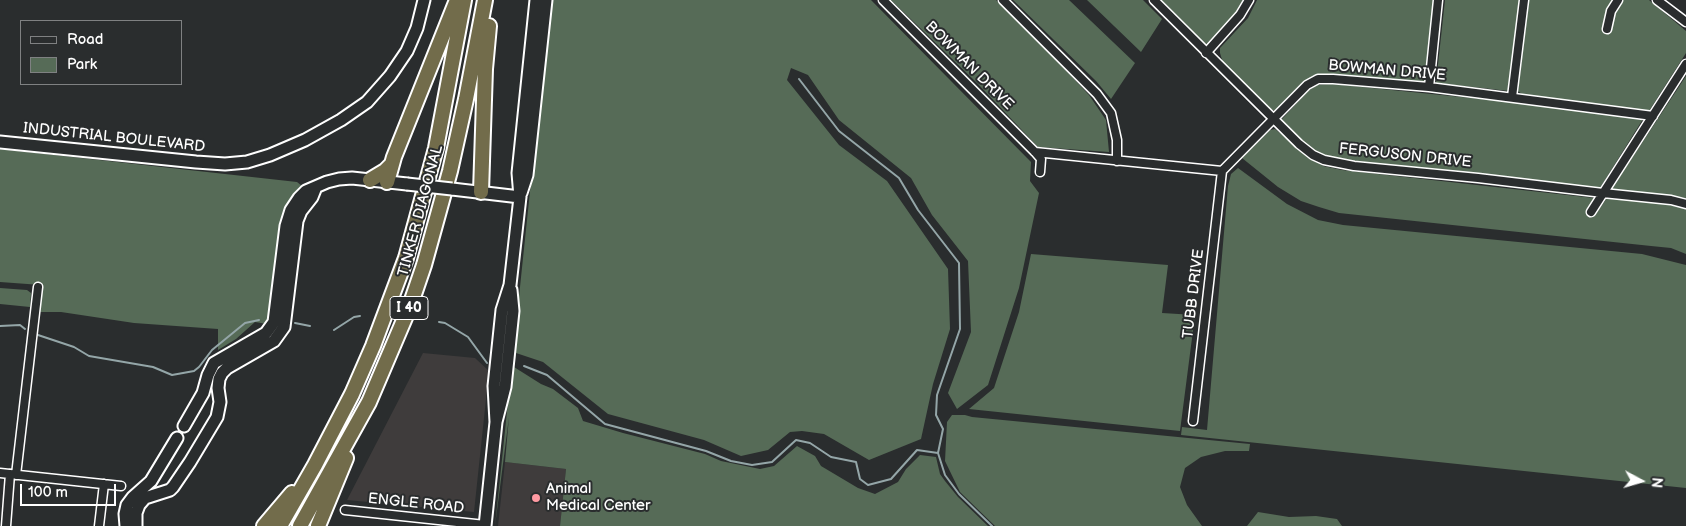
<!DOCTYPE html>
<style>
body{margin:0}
#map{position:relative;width:1686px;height:526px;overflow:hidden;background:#2a2d2e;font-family:"Balsamiq Sans",sans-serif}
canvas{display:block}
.legend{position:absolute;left:20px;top:20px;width:162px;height:65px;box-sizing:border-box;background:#2a2d2e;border:1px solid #7f8182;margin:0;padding:6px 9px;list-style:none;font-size:15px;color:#fff}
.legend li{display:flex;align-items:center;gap:10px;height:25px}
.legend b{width:25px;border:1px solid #7f8182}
.north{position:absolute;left:1616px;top:456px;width:50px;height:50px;-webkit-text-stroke:4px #2a2d2e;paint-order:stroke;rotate:96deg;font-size:14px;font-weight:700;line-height:20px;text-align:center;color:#fff}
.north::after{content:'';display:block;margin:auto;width:18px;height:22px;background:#fff;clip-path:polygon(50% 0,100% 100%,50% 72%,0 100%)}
.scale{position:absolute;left:20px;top:484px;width:96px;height:22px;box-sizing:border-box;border:2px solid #fff;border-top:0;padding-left:6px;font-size:15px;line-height:18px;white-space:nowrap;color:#fff;-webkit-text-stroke:4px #2a2d2e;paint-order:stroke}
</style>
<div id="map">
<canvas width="1686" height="526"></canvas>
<ul class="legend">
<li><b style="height:6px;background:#2a2d2e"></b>Road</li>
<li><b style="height:14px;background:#566b57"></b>Park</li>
</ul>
<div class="north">N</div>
<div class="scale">100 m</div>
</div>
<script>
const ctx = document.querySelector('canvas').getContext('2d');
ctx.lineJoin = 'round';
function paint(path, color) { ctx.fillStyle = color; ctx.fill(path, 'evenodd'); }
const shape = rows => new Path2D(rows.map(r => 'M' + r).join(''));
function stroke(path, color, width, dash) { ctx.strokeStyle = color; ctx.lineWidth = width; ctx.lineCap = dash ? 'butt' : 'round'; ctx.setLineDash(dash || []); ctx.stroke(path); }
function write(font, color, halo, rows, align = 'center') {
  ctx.font = font + ' "Balsamiq Sans",sans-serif'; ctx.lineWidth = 4; ctx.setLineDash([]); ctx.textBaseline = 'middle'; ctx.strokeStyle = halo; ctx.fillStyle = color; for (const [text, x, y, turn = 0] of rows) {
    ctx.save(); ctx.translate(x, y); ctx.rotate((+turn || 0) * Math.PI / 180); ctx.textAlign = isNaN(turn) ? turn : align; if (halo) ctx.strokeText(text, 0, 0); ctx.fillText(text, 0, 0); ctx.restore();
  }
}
const built = shape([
 [423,353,475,358,489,371,474,512,347,500],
 [505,462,566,469,560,526,498,526]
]);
const green = shape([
 [550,0,871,0,1031,162,1030,181,1039,193,1019,288,988,385,957,409,948,393,971,332,968,261,932,215,911,178,839,120,808,75,791,68,787,80,839,145,887,181,948,269,950,329,933,384,921,439,869,460,824,434,802,431,790,432,768,450,741,456,704,440,608,414,543,362,516,353,514,367,541,384,553,389,578,408,583,421,623,433,705,454,721,461,760,469,774,466,797,446,815,456,821,466,858,488,875,494,898,482,906,469,920,455,936,457,940,474,945,481,958,497,988,526,560,526,566,469,505,462,509,417,495,526],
 [891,0,996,0,1027,29,1089,95,1106,120,1109,152,1038,147,977,83],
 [1013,0,1069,0,1135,63,1111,99,1096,81],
 [1087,0,1143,0,1162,19,1141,52],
 [1160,0,1245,0,1234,17,1209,45,1200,41],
 [1257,0,1436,0,1427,79,1424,82,1419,83,1345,75,1315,76,1307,81,1277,111,1269,109,1223,63,1220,53,1220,48,1248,18],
 [1445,0,1520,0,1509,91,1436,83],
 [1529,0,1649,0,1686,31,1686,53,1649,111,1523,95,1518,91],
 [1686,76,1686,198,1611,190],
 [1332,84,1511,102,1643,119,1600,188,1400,168,1335,159,1316,152,1301,140,1281,120,1308,91,1317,85],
 [1275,129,1311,158,1323,166,1342,170,1594,198,1586,214,1595,215,1607,198,1657,202,1686,209,1686,254,1671,248,1651,246,1339,213,1319,207,1301,201,1278,187,1242,158,1270,130],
 [0,149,297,182,302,186,292,199,283,215,267,324,255,322,236,339,218,350,218,329,134,323,61,312,40,312,41,285,0,282],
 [1238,168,1287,204,1318,220,1343,225,1642,254,1686,265,1686,488,1181,435,1182,427,1207,430,1228,186,1231,174],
 [1031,254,1168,265,1162,313,1195,315,1180,431,969,409,994,388,1019,312],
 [0,288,27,290,31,293,30,307,0,304],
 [952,415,965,415,972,417,1250,444,1249,451,1225,451,1201,457,1185,468,1180,487,1187,505,1202,526,995,526,960,492,945,461,947,422],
 [1258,512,1289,517,1316,516,1337,519,1342,526,1247,526]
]);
const stream = shape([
 [799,79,839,131,899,178,918,210,959,263,960,329,937,395,936,415,943,429,938,453,945,475,959,494,992,526],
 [439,322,445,323,468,337,487,363],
 [295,323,310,326],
 [0,326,20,325,25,329],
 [334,330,354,317,360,316],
 [38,335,74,347,89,356,153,367,172,375,194,371,199,367,212,350,245,323,259,320],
 [524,366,547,375,605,424,706,451,731,461,752,465,772,462,796,440,810,443,831,457,856,462,860,479,868,485,891,479,917,450,938,453]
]);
const street = shape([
 [883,0,1035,152,1041,159,1040,172],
 [1003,0,1097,94,1111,113,1117,140,1117,161],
 [1154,0,1299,144,1313,155,1324,160,1354,166,1478,178,1603,193,1671,200,1686,204],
 [1657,0,1686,22],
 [1607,29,1611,11,1618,0],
 [1206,53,1240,15,1249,0],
 [1429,87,1438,0],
 [1512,97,1524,0],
 [1035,152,1222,171,1307,85,1318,79,1333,79,1429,87,1653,116],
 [1591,212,1686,64],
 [1193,421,1222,171],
 [0,473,121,486],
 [16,475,38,287],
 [345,510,485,525],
 [6,526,10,474],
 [99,526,104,484]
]);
const secondary = shape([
 [0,142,196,162,225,164,247,162,270,155,305,140,341,120,367,102,390,76,407,51,417,28,424,0],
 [452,189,520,197],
 [521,193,527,175,546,0],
 [496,422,494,386,502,310,510,285,520,197,518,173,536,0],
 [184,426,203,393,208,375,214,363,266,333,274,322,286,226,291,210,299,198,306,191,327,182,339,179,352,178,407,184],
 [126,526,125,514,127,505,133,497,151,481,177,438],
 [136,526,136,513,139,505,145,498,170,490,173,487,190,462,217,417,220,402,218,388,219,379,222,373,227,368,274,341,284,327,297,221,301,211,312,197,316,187],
 [485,526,496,422,505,387,513,311,511,290]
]);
const highway = shape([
 [370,180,385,171,392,164],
 [387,182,394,157,457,0],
 [481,192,485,69,489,26],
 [264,526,292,493],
 [280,526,315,465,352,394,373,346,406,258,436,148,464,0],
 [300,526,369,402,410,306,424,265,450,171,466,99,485,0],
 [318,526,346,458]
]);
const secondaryBridge = shape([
 [407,184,452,189]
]);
const markers = [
 [536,498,5,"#ff9aa2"]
];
const shields = [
 [409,308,38]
];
const shieldNames = [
 ["I 40",409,308]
];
const streetNames = [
 ["BOWMAN DRIVE",969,66,45],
 ["BOWMAN DRIVE",1387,71,5],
 ["INDUSTRIAL BOULEVARD",114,138,6],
 ["FERGUSON DRIVE",1405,156,6],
 ["TINKER DIAGONAL",421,211,-75],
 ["TUBB DRIVE",1194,294,-83],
 ["ENGLE ROAD",416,504,6]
];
const poiNames = [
 ["Animal",546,489],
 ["Medical Center",546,506]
];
paint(built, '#3f3c3c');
paint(green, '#566b57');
stroke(stream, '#94a6a8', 2);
stroke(street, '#fff', 11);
stroke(secondary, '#fff', 15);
stroke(highway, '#fff', 18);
stroke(street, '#2a2d2e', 8);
stroke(secondary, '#2a2d2e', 11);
stroke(highway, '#726c4b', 14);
stroke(secondaryBridge, '#fff', 15, []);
stroke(secondaryBridge, '#2a2d2e', 11);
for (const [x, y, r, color] of markers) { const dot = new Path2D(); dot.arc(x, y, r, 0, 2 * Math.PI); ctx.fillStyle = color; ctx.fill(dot); stroke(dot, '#2a2d2e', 2); }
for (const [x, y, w] of shields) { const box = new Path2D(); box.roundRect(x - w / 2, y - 11.5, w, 23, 4); ctx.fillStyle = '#2a2d2e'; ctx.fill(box); stroke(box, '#fff', 1); }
write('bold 14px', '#fff', null, shieldNames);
write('15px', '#fff', '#2a2d2e', streetNames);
write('15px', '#fff', '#2a2d2e', poiNames, 'left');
</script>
